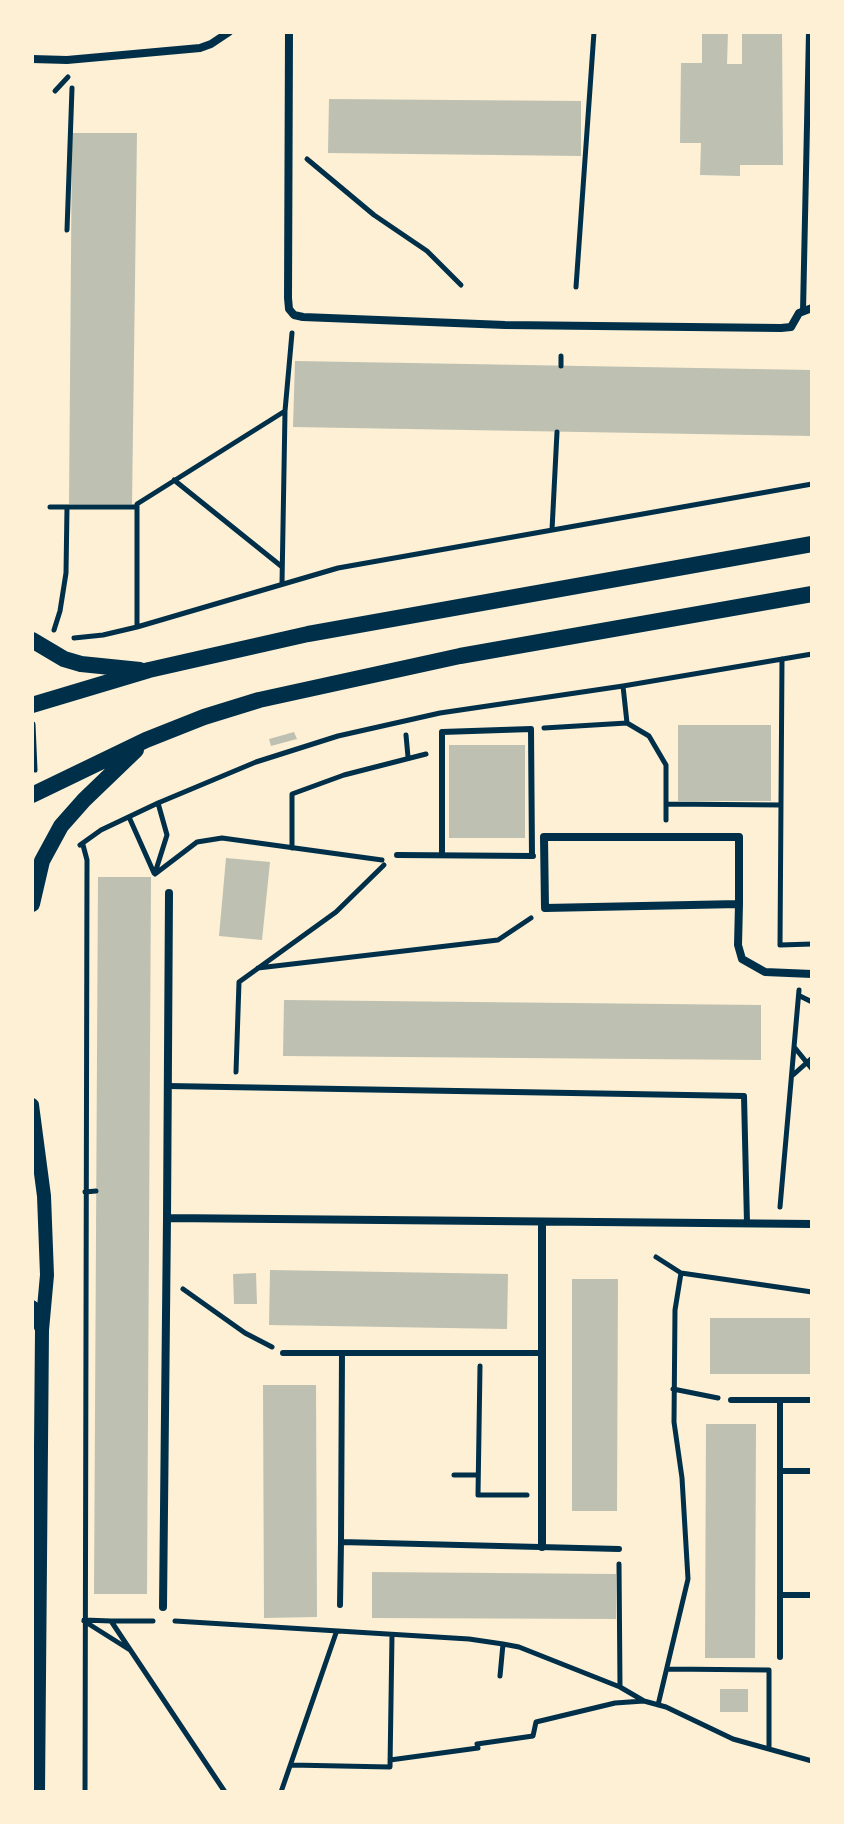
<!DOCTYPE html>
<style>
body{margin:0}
#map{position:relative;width:844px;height:1824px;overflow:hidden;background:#fdf0d5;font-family:"Exo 2",sans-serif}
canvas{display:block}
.frame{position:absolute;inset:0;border:34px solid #fdf0d5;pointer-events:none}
</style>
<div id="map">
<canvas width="844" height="1824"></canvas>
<div class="frame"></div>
</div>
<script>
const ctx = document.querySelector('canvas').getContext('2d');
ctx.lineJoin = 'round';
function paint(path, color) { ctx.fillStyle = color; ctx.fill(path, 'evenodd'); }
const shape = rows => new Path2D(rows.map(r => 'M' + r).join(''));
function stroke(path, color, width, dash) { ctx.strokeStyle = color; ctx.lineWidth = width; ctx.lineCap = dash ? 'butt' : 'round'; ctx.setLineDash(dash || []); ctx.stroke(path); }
const building = shape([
 [702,32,728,32,727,64,742,64,742,32,782,32,783,165,740,165,740,176,700,175,701,143,680,143,681,63,702,63],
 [329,99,581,101,581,156,328,153],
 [72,133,137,133,132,504,69,504],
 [295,361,812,370,812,436,293,427],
 [678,725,771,725,771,801,678,801],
 [294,732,297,739,271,746,269,739],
 [449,745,525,745,525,838,449,838],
 [226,858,270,862,262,940,219,936],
 [98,877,151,877,147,1594,94,1594],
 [284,1000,761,1005,761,1060,283,1056],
 [270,1270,508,1274,507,1329,269,1325],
 [256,1273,257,1304,234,1304,233,1274],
 [572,1279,618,1279,617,1511,572,1511],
 [710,1318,812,1318,812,1374,710,1374],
 [263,1385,316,1385,317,1617,264,1618],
 [706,1424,756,1424,755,1658,705,1658],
 [372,1572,616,1574,616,1619,372,1618],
 [720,1689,748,1689,748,1712,720,1712]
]);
const path = shape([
 [55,91,68,77],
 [307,159,374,215,427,251,461,285],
 [67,230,72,88],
 [576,287,594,32],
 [561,366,561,356],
 [174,480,281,566],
 [50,507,137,507,137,504,285,411,292,333],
 [552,530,557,432],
 [282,584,285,412],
 [137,627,137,507],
 [54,630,60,611,66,573,67,507],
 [74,638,103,635,137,627,338,568,812,484],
 [782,659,780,945,812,944],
 [627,723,649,736,666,765,666,820],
 [33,724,35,770],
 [544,728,627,723,623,686],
 [406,735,408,757],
 [667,804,781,805],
 [129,817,154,873],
 [80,845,101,830,158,803,256,762,338,736,440,713,623,686,812,654],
 [83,845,87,860,85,1792],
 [292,848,292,794,344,775,426,754],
 [155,873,167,835,158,803],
 [155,874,197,842,222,838,382,860],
 [258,968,498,940,531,918],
 [800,996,812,1002],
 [795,1048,812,1069],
 [236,1072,239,982,336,912,384,865],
 [793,1075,812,1058],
 [85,1192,96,1191],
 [780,1207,799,990],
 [656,1257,681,1273,812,1292],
 [183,1289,245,1333,272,1347],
 [480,1366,478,1495,527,1495],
 [673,1389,718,1398],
 [454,1475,478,1475],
 [619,1564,620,1687],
 [84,1620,111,1621],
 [84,1621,130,1650],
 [153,1621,111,1621,225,1792],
 [175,1621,469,1639,503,1644,519,1647,620,1687,644,1701],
 [667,1669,769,1670],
 [769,1670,769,1749],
 [500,1676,503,1644],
 [658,1705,688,1579,682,1478,674,1422,675,1310,681,1273],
 [390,1760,478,1748,477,1744,533,1736,536,1722,615,1703,644,1701,666,1707,733,1739,812,1761],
 [291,1765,390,1767,392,1635],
 [281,1792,336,1633]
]);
const service = shape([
 [803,311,809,32],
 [397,855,533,856],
 [442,855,442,732,531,729,532,856],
 [168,1086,744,1096,747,1223],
 [283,1353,543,1353],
 [342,1353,341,1542,619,1549],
 [731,1400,812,1400],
 [781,1471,812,1471],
 [781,1595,812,1595],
 [340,1605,341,1542],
 [780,1657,780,1400]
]);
const minor = shape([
 [289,32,288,298,289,309,294,315,303,317,505,325,781,328,791,327,799,313,812,308],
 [32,59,67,60,200,48,211,44,229,32],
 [169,893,167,1218,812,1224],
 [739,904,545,908,544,837,739,837,739,904,738,945,742,959,765,972,812,974],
 [542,1222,542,1547],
 [163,1607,167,1218]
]);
const tertiary = shape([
 [32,1105,44,1196,47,1275,42,1330,38,1792],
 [32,1307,42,1329]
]);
const secondary = shape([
 [32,640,64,659,81,664,140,670],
 [32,705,149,670,308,634,812,544],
 [32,795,146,740,204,717,259,700,460,656,812,594],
 [32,904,42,861,61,826,84,800,136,750]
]);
paint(building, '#bec0b2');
stroke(path, '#003049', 5);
stroke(service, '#003049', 6);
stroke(minor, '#003049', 8);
stroke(tertiary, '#003049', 14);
stroke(secondary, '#003049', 16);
</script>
